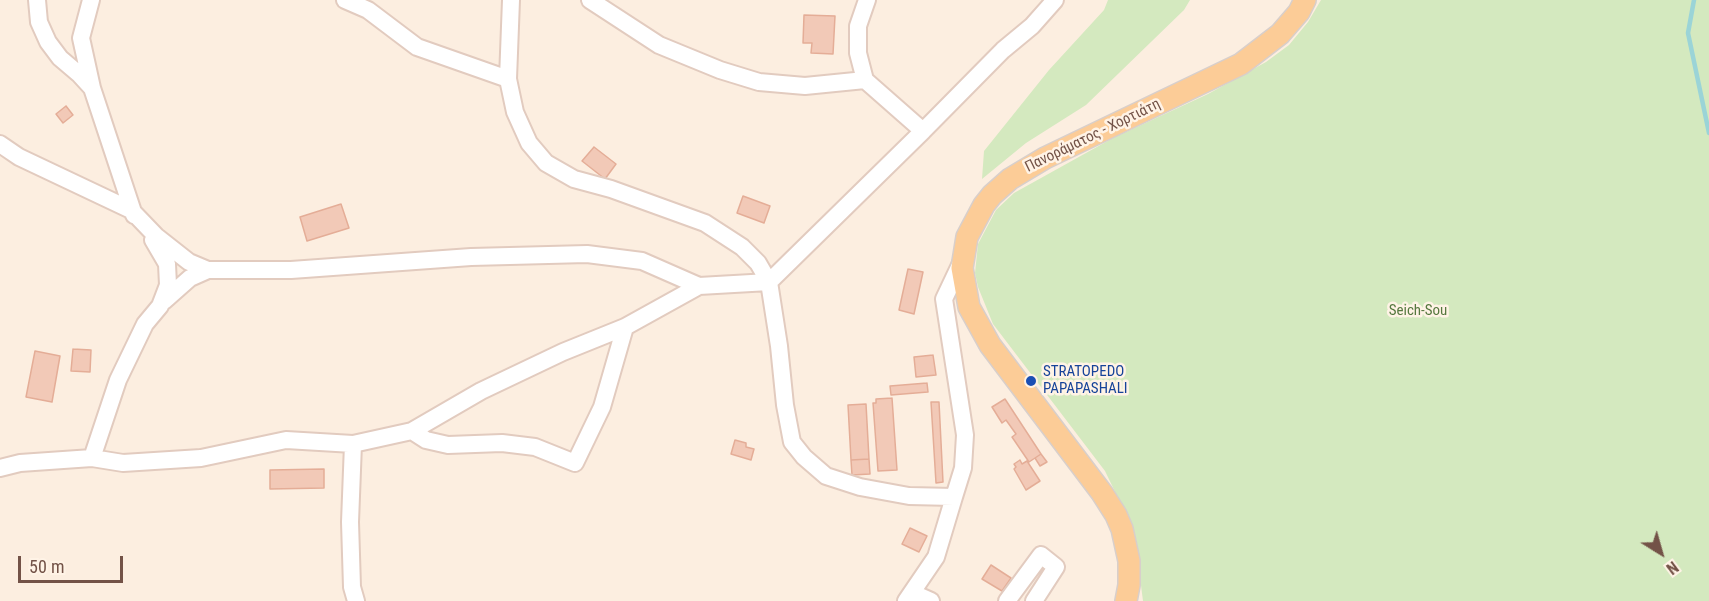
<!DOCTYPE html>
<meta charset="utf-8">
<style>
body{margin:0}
#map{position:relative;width:1709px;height:601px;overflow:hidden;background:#fceee0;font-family:"Roboto Condensed",sans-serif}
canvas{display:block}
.north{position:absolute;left:1631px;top:523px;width:60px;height:60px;-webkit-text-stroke:4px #fff3e6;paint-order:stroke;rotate:143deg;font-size:16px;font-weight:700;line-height:24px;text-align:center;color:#735247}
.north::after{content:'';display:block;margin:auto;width:21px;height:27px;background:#735247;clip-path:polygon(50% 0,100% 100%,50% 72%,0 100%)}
.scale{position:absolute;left:18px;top:556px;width:105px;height:27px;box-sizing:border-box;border:3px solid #735247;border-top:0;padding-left:8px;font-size:18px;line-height:21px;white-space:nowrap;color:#735247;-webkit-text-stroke:4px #fff3e6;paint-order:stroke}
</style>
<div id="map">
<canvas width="1709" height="601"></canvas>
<div class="north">N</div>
<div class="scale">50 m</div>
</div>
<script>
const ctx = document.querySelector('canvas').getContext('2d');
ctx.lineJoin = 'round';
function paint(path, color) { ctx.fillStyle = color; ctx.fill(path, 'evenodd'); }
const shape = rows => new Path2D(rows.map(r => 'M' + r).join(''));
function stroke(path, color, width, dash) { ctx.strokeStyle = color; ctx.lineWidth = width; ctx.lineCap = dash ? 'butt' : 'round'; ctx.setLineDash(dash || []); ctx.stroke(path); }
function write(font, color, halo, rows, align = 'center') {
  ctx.font = font + ' "Roboto Condensed",sans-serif'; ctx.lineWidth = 5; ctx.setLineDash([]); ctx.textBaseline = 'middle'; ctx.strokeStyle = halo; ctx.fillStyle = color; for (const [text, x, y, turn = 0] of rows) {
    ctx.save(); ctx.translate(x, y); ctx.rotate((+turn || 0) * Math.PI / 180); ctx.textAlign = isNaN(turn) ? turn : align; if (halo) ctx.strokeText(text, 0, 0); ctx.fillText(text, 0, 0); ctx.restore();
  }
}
const green = shape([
 [1108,0,1190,0,1184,10,1086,105,1026,143,982,179,984,151,1049,70,1104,10],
 [1321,0,1709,0,1709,601,1143,601,1134,531,1105,471,993,324,978,287,975,273,978,244,996,210,1014,193,1113,138,1208,94,1266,62,1289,45,1308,22]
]);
const stream = shape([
 [1694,0,1688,33,1709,133]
]);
const building = shape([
 [804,15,835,16,833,54,811,53,812,43,803,43,804,15],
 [66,106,73,115,63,123,56,114,66,106],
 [594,147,616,164,605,179,582,161,594,147],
 [743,196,770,206,764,223,737,213,743,196],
 [341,204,349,228,307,241,300,217,341,204],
 [908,269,923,272,914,314,899,310,908,269],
 [73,349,91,350,90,372,71,371,73,349],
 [35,351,60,356,52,402,26,397,35,351],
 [933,355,936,375,916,377,914,357,933,355],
 [927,383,928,392,891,395,890,386,927,383],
 [892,398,897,470,878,471,873,403,876,403,876,399,892,398],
 [1005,399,1041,454,1029,462,1012,437,1016,434,1006,420,1002,423,992,407,1005,399],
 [931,402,939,402,943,482,936,483,931,402],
 [866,404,869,459,851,460,848,405,866,404],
 [735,440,746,443,746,447,754,449,751,460,731,454,735,440],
 [1041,454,1047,462,1040,466,1035,458,1041,454],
 [869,459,870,474,852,475,851,460,869,459],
 [1020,460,1022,464,1027,461,1040,481,1026,490,1014,469,1016,467,1014,464,1020,460],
 [324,469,324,488,270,489,270,470,324,469],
 [910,528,927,536,919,552,902,544,910,528],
 [991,565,1011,578,1002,591,982,579,991,565]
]);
const minor = shape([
 [37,0,39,22,48,42,60,58,80,75,91,87],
 [91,0,81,38,92,88,134,215],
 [345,0,368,10,417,47,508,79],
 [590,0,659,45,720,70,759,82,805,86,865,80,923,131,769,282,779,346,785,405,792,442,804,457,826,476,860,487,909,496,954,497,963,468,965,435,944,299,962,261],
 [865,80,858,53,858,26,867,0],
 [923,131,1003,50,1032,26,1055,0],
 [0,144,19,157,131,210,156,236,189,262,208,270,291,270,471,257,587,254,642,261,699,286,769,282,758,263,742,247,705,223,611,189,574,179,546,163,529,143,515,112,508,79,511,0],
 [164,301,190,278,208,270],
 [412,431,426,440,448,445,502,443,535,447,575,463,602,407,625,327],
 [92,458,123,463,201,458,286,440,353,444],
 [0,468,20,463,92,458,118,380,145,324,160,306,168,285,167,264,153,240],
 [913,593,931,601],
 [356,601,352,587,350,522,353,444,412,431,481,391,563,352,625,327,699,286],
 [906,601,936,557,954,497],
 [1007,601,1041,555,1056,567,1034,601]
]);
const major = shape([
 [1126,601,1129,585,1129,561,1122,529,1116,515,1102,493,990,345,969,307,962,268,967,237,984,205,992,195,1010,179,1045,158,1241,64,1280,34,1299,12,1305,0]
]);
const markers = [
 [1031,381,6,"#1a4fb4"]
];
const streetNames = [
 ["Πανοράματος - Χορτιάτη",1093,136,-26]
];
const parkNames = [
 ["Seich-Sou",1418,311]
];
const transitNames = [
 ["STRATOPEDO",1043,372],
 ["PAPAPASHALI",1043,389]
];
paint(green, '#d4e9bf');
stroke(stream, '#9bd4d7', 4.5);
paint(building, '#f2c9b7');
stroke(building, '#e4ad97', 1.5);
stroke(minor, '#e2cbbf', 20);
stroke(major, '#d8cfcb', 24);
stroke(minor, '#fff', 16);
stroke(major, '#fccc97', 21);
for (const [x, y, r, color] of markers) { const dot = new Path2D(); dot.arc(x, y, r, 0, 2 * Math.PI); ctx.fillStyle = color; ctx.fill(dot); stroke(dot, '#fff3e6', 2); }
write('15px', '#735247', '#fff3e6', streetNames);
write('15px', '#56783f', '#fff3e6', parkNames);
write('15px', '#164399', '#fff3e6', transitNames, 'left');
</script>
